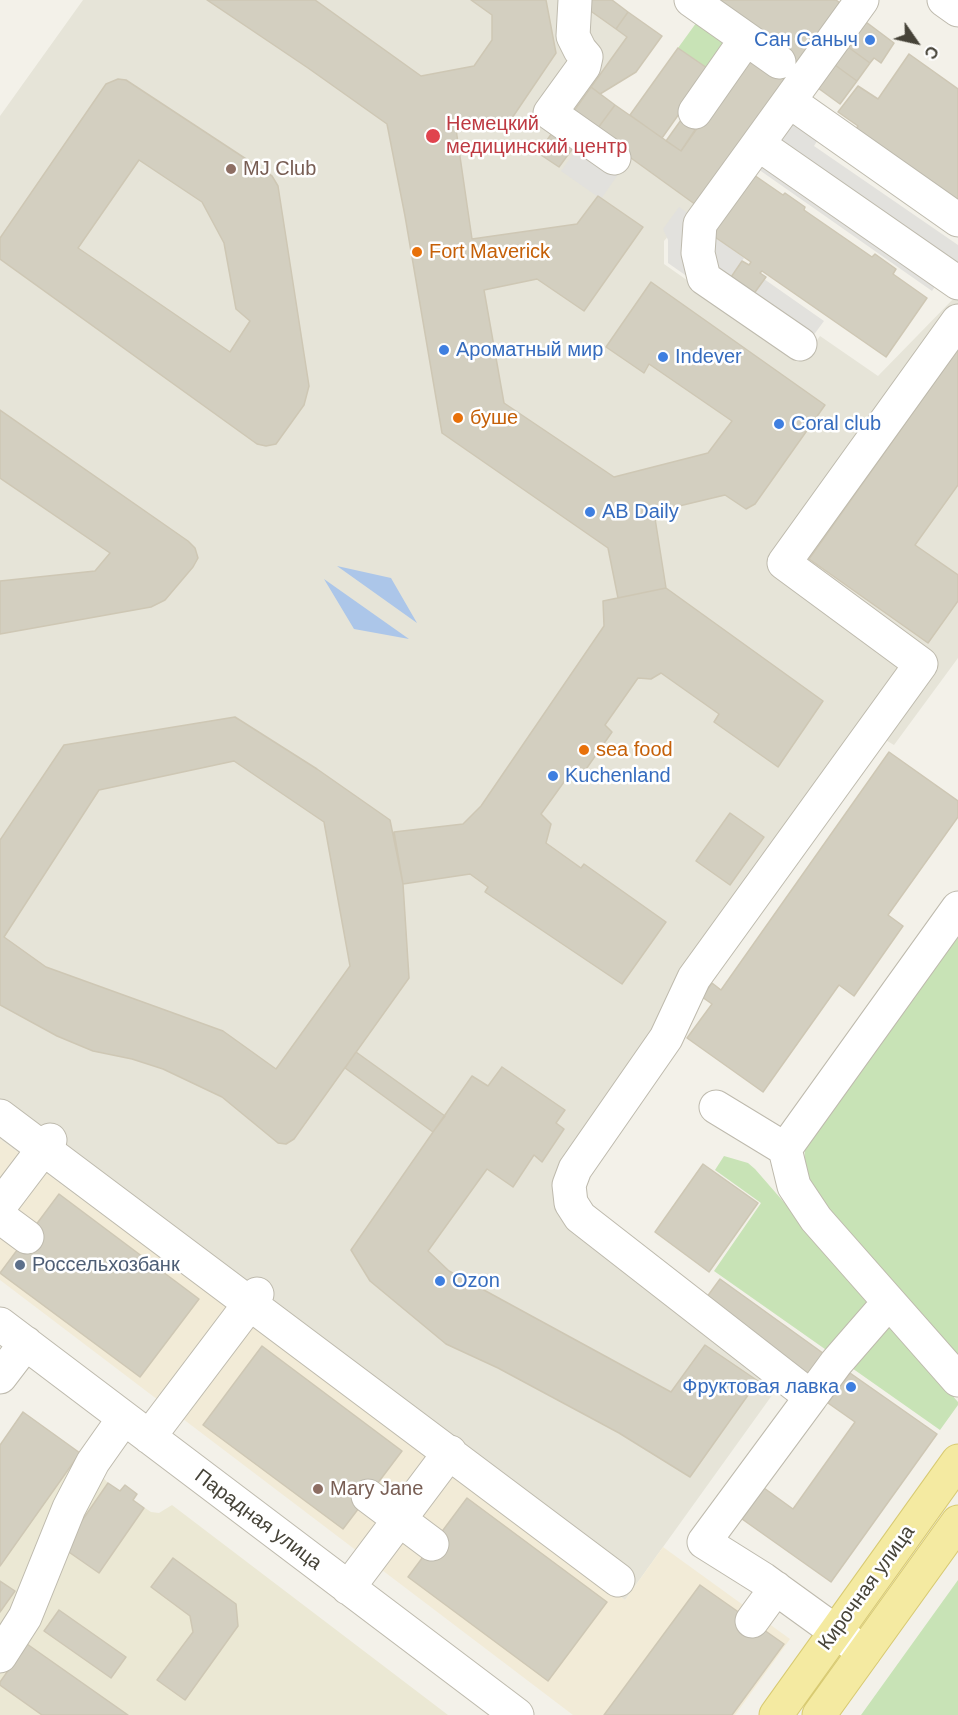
<!DOCTYPE html>
<meta charset="utf-8">
<style>
body{margin:0}
#map{position:relative;width:958px;height:1715px;overflow:hidden;background:#f3f1e9;font-family:Helvetica,sans-serif}
canvas{display:block}
.north{position:absolute;left:886px;top:12px;width:60px;height:60px;-webkit-text-stroke:4px #fff;paint-order:stroke;rotate:124deg;font-size:16px;font-weight:700;line-height:24px;text-align:center;color:#464338}
.north::after{content:'';display:block;margin:auto;width:21px;height:27px;background:#464338;clip-path:polygon(50% 0,100% 100%,50% 72%,0 100%)}
</style>
<div id="map">
<canvas width="958" height="1715"></canvas>
<div class="north">С</div>
</div>
<script>
const ctx = document.querySelector('canvas').getContext('2d');
ctx.lineJoin = 'round';
function paint(path, color) { ctx.fillStyle = color; ctx.fill(path, 'evenodd'); }
const shape = rows => new Path2D(rows.map(r => 'M' + r).join(''));
function stroke(path, color, width, dash) { ctx.strokeStyle = color; ctx.lineWidth = width; ctx.lineCap = dash ? 'butt' : 'round'; ctx.setLineDash(dash || []); ctx.stroke(path); }
function write(font, color, halo, rows, align = 'center') {
  ctx.font = font + ' Helvetica,sans-serif'; ctx.lineWidth = 5; ctx.setLineDash([]); ctx.textBaseline = 'middle'; ctx.strokeStyle = halo; ctx.fillStyle = color; for (const [text, x, y, turn = 0] of rows) {
    ctx.save(); ctx.translate(x, y); ctx.rotate((+turn || 0) * Math.PI / 180); ctx.textAlign = isNaN(turn) ? turn : align; if (halo) ctx.strokeText(text, 0, 0); ctx.fillText(text, 0, 0); ctx.restore();
  }
}
const residential = shape([
 [83,0,576,0,627,37,571,115,696,205,664,241,664,264,802,361,820,336,878,376,957,295,958,296,958,658,894,745,884,739,701,992,578,1182,579,1202,793,1366,625,1600,0,1139,0,116]
]);
const commercial = shape([
 [0,1139,625,1600,663,1547,790,1639,735,1715,573,1715,0,1280]
]);
const education = shape([
 [80,1453,108,1483,120,1491,125,1485,137,1494,133,1500,151,1512,159,1513,172,1505,448,1715,0,1715,0,1566]
]);
const green = shape([
 [699,19,731,42,710,70,678,48],
 [958,929,958,1367,822,1211,804,1168,805,1146],
 [724,1156,748,1163,755,1169,958,1402,958,1405,940,1430,714,1271,761,1203,715,1170],
 [958,1580,958,1715,861,1715]
]);
const parking = shape([
 [796,115,822,133,814,146,958,245,958,272,949,266,932,291,758,169],
 [591,129,630,157,601,199,561,171],
 [679,207,714,231,712,235,744,258,727,282,750,299,764,279,824,321,799,355,668,263,668,240,663,229]
]);
const water = shape([
 [337,566,391,578,417,623],
 [324,579,409,639,354,629]
]);
const building = shape([
 [207,0,315,0,421,76,474,66,492,40,492,15,471,0,546,0,556,53,510,121,456,129,472,239,577,224,598,196,643,227,584,311,537,279,484,290,504,403,614,477,708,453,732,421,649,364,644,373,606,347,651,282,825,405,755,504,746,509,725,495,654,512,666,588,618,598,608,548,442,433,405,216,387,124,308,68,207,0],
 [589,0,612,0,628,12,616,29,585,7,589,0],
 [711,0,836,0,840,3,797,62,711,0],
 [628,12,662,36,636,72,600,94,591,87,627,37,616,29,628,12],
 [866,22,894,43,881,63,874,58,870,63,848,47,866,22],
 [848,47,870,63,857,81,835,65,848,47],
 [678,48,710,70,662,138,630,115,678,48],
 [909,54,958,89,958,209,851,135,858,126,838,112,858,86,878,99,909,54],
 [749,55,785,80,696,205,595,132,615,105,681,151,749,55],
 [835,65,857,81,840,104,818,88,835,65],
 [118,79,126,80,272,176,278,186,309,386,304,405,276,444,266,446,257,444,0,259,0,238,106,84,118,79],
 [139,160,202,202,224,243,236,309,250,321,230,352,78,248,139,160],
 [591,87,615,105,595,132,571,115,591,87],
 [681,120,695,130,681,151,666,141,681,120],
 [552,133,573,148,559,167,538,153,552,133],
 [754,175,783,195,785,193,805,207,804,210,872,257,875,254,896,269,893,274,927,298,886,357,762,271,760,273,766,277,750,299,727,283,742,261,749,265,751,262,712,235,754,175],
 [958,349,958,485,915,545,958,575,958,601,928,643,809,559,958,349],
 [0,410,188,541,195,548,198,558,193,567,165,600,151,607,0,634,0,581,95,571,110,553,0,478,0,410],
 [666,588,823,701,778,767,714,722,719,714,661,673,651,679,638,678,605,725,612,732,584,772,574,768,541,814,551,824,546,843,581,868,584,864,666,922,622,984,485,892,488,887,470,874,403,884,394,832,463,824,481,806,604,626,603,601,666,588],
 [235,717,317,769,390,820,403,884,409,978,294,1139,286,1144,278,1143,222,1097,163,1069,132,1059,93,1051,57,1036,0,1005,0,840,64,745,235,717],
 [234,761,324,822,350,966,276,1069,223,1031,46,967,4,937,99,790,234,761],
 [889,752,958,801,958,817,888,915,903,926,854,996,839,985,763,1092,687,1038,712,1004,702,997,712,983,721,990,889,752],
 [730,813,764,837,730,885,696,861,730,813],
 [356,1052,445,1116,433,1132,345,1068,356,1052],
 [502,1067,565,1110,556,1123,564,1129,542,1162,534,1155,513,1187,487,1169,428,1251,449,1271,671,1392,705,1345,758,1381,690,1477,619,1433,498,1368,446,1344,370,1281,351,1250,472,1076,488,1086,502,1067],
 [703,1164,758,1203,709,1272,655,1232,703,1164],
 [59,1194,199,1299,140,1377,0,1273,59,1194],
 [720,1279,827,1356,811,1379,704,1301,720,1279],
 [262,1346,402,1451,343,1529,203,1425,262,1346],
 [850,1373,937,1434,831,1582,742,1519,764,1488,793,1509,855,1422,828,1403,850,1373],
 [23,1412,80,1453,0,1566,0,1445,23,1412],
 [108,1483,120,1491,125,1485,137,1494,133,1500,144,1508,99,1573,63,1548,108,1483],
 [467,1498,607,1602,548,1681,408,1577,467,1498],
 [173,1558,236,1604,238,1626,185,1700,157,1680,193,1632,190,1616,151,1587,173,1558],
 [0,1581,15,1591,0,1612,0,1581],
 [700,1585,784,1644,732,1715,604,1715,700,1585],
 [59,1610,126,1657,111,1678,44,1631,59,1610],
 [27,1644,128,1715,42,1715,0,1685,0,1682,27,1644]
]);
const minor = shape([
 [575,0,573,36,580,50,586,57,584,66,550,113,614,158],
 [691,0,779,62],
 [944,0,958,10],
 [789,101,958,220],
 [695,112,746,39],
 [758,144,862,0],
 [800,344,704,278,698,253,700,224,758,144,958,283],
 [958,908,785,1149,794,1186,816,1219,958,1380],
 [716,1107,785,1149],
 [0,1116,618,1580],
 [0,1206,50,1140],
 [0,1217,27,1237],
 [0,1324,517,1715],
 [0,1377,26,1343],
 [811,1397,836,1363,889,1302],
 [149,1437,257,1294],
 [368,1496,432,1544],
 [348,1588,450,1452],
 [752,1621,776,1588],
 [864,1652,763,1579,704,1542,811,1397,580,1217,571,1203,569,1185,575,1169,666,1038,694,978,921,664,784,563,958,321],
 [0,1656,25,1617,69,1508,93,1462,124,1418]
]);
const major = shape([
 [776,1715,958,1461],
 [819,1715,958,1522]
]);
const markers = [
 [870,40,6,"#3f7fe0"],
 [433,136,8,"#e0444e"],
 [231,169,6,"#8d6e63"],
 [417,252,6,"#e8710a"],
 [444,350,6,"#3f7fe0"],
 [663,357,6,"#3f7fe0"],
 [458,418,6,"#e8710a"],
 [779,424,6,"#3f7fe0"],
 [590,512,6,"#3f7fe0"],
 [584,750,6,"#e8710a"],
 [553,776,6,"#3f7fe0"],
 [20,1265,6,"#5c6f8a"],
 [440,1281,6,"#3f7fe0"],
 [851,1387,6,"#3f7fe0"],
 [318,1489,6,"#8d6e63"]
];
const shopNames = [
 ["Сан Саныч",858,40,"right"],
 ["Ароматный мир",456,350],
 ["Indever",675,357],
 ["Coral club",791,424],
 ["АВ Daily",602,512],
 ["Kuchenland",565,776],
 ["Ozon",452,1281],
 ["Фруктовая лавка",839,1387,"right"]
];
const healthNames = [
 ["Немецкий",446,124],
 ["медицинский центр",446,147]
];
const educationNames = [
 ["MJ Club",243,169],
 ["Mary Jane",330,1489]
];
const foodNames = [
 ["Fort Maverick",429,252],
 ["буше",470,418],
 ["sea food",596,750]
];
const serviceNames = [
 ["Россельхозбанк",32,1265]
];
const streetNames = [
 ["Парадная улица",258,1520,37],
 ["Кирочная улица",867,1588,-54]
];
paint(residential, '#e6e4d8');
paint(commercial, '#f2ebd7');
paint(education, '#ebe8d4');
paint(green, '#c8e3b6');
paint(parking, '#e2e1dd');
paint(water, '#acc6e9');
paint(building, '#d3cfc0');
stroke(building, '#cec7b4', 1.5);
stroke(minor, '#bebaad', 35);
stroke(major, '#d8ca72', 35);
stroke(minor, '#fff', 33);
stroke(major, '#f4eaa1', 33);
for (const [x, y, r, color] of markers) { const dot = new Path2D(); dot.arc(x, y, r, 0, 2 * Math.PI); ctx.fillStyle = color; ctx.fill(dot); stroke(dot, '#fff', 2); }
write('20px', '#366cbe', '#fff', shopNames, 'left');
write('20px', '#be3a42', '#fff', healthNames, 'left');
write('20px', '#785e54', '#fff', educationNames, 'left');
write('20px', '#c56008', '#fff', foodNames, 'left');
write('20px', '#4e5e75', '#fff', serviceNames, 'left');
write('20px', '#464338', '#fff', streetNames);
</script>
